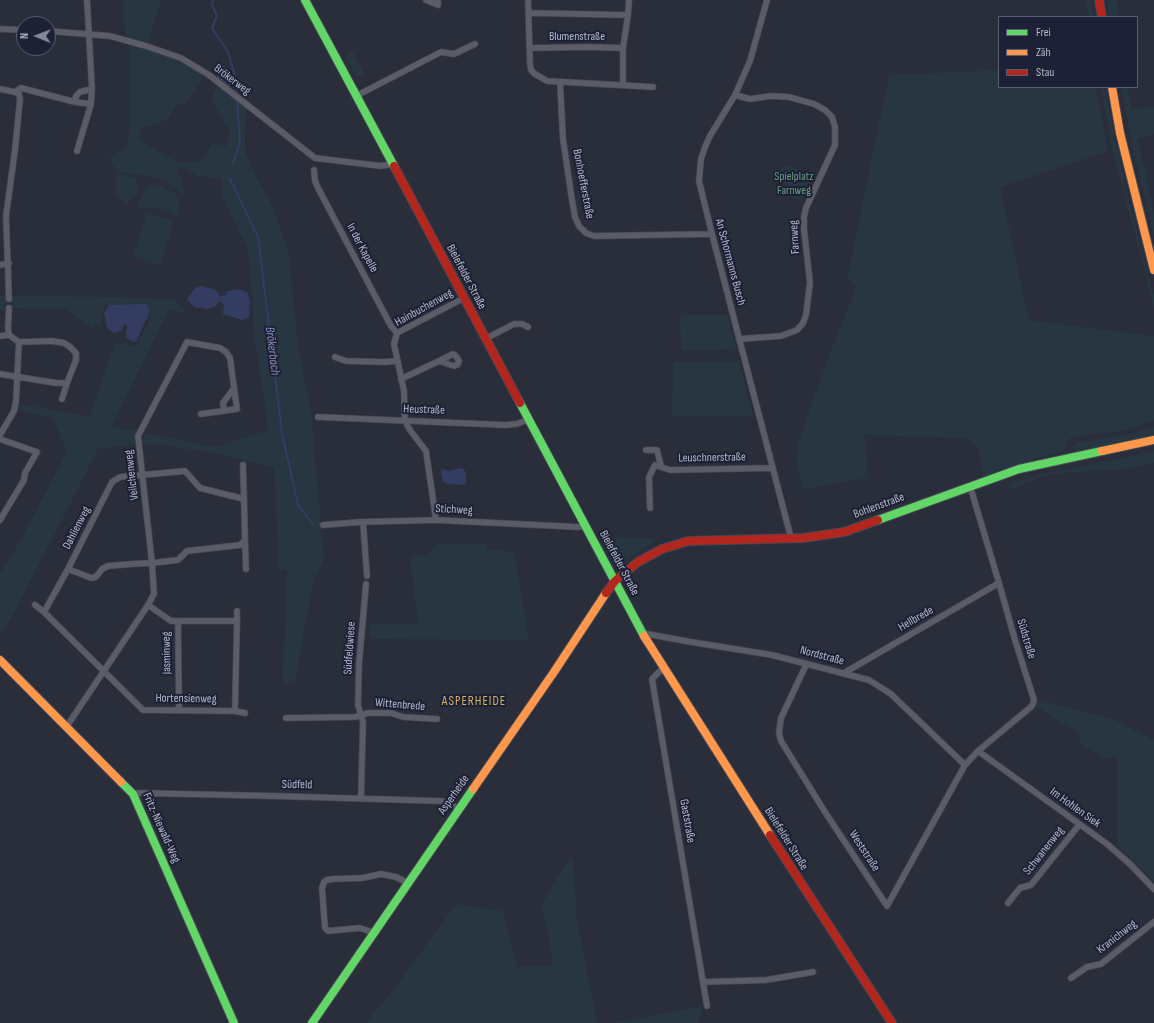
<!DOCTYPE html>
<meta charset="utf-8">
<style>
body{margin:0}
#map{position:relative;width:1154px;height:1023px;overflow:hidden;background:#2a2d3a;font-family:"Sofia Sans Condensed",sans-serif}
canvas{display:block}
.legend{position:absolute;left:998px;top:16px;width:140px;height:72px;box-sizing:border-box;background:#1d2135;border:1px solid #5a5d71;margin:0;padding:5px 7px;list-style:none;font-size:12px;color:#b5b8ca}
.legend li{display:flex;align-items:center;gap:8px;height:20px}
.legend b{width:20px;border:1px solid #5a5d71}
.north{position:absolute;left:16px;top:16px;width:40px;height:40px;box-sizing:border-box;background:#1d2135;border:1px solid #5a5d71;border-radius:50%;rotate:271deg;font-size:11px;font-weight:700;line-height:16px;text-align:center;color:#b5b8ca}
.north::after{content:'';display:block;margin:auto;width:14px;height:18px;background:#848798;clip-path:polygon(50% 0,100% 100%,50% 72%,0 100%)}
</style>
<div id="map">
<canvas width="1154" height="1023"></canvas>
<ul class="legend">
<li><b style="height:5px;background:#63d668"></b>Frei</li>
<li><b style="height:5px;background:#ff974d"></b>Zäh</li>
<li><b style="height:5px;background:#b3261e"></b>Stau</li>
</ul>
<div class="north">N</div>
</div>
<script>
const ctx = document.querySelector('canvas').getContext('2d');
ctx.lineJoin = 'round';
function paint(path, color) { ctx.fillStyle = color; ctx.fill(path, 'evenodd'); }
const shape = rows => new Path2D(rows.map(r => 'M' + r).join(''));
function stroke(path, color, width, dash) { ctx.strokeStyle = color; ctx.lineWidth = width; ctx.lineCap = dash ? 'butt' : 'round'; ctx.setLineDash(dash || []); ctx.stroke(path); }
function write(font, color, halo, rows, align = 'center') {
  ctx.font = font + ' "Sofia Sans Condensed",sans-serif'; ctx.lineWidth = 4; ctx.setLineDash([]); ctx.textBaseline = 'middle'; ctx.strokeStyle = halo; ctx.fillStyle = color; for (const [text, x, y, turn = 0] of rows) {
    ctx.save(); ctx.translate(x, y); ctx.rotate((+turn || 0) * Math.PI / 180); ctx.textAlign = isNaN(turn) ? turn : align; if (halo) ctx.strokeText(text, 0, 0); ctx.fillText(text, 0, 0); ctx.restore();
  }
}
const green = shape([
 [123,0,161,0,148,44,125,37],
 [1086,0,1091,0,1093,17,1089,17],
 [1108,0,1117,0,1119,17,1109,17],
 [129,42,180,60,204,76,184,106,178,103,167,120,139,130,141,141,177,162,202,161,213,142,226,147,229,129,211,99,218,85,248,108,245,121,245,151,253,170,273,207,288,250,298,344,311,412,324,558,313,582,295,683,282,683,285,634,287,569,279,570,274,467,212,453,157,444,141,444,145,433,214,447,269,430,271,447,253,327,252,295,248,250,222,195,222,179,197,176,177,165,177,171,182,179,184,195,165,181,150,176,138,175,117,172,109,159,114,154,126,148,128,141,130,112],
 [353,52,364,74,356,77,346,56],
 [999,70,999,87,1096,87,1108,151,1000,187,1029,320,1154,336,1154,421,1122,431,1072,437,1067,441,1064,452,1029,460,983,476,978,448,967,438,865,435,868,478,803,489,796,459,801,434,832,347,857,286,847,279,889,75],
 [1101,87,1104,87,1127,193,1154,295,1154,308,1113,152],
 [1121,87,1128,87,1131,109,1154,107,1154,134,1138,139,1154,214,1154,237,1131,140],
 [788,164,811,178,802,200,796,199,781,192,779,175,781,167],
 [116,173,136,178,138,191,126,207,124,199,115,198],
 [159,184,174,193,180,199,178,217,161,209,150,208,137,209,137,207,146,187],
 [147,213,174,221,160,265,133,257],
 [6,295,6,310,0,311,0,296],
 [12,296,122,297,175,300,188,314,169,310,111,427,137,431,135,437,134,444,98,449,10,621,0,636,0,573,19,543,67,452,53,419,18,410,20,404,90,416,114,345,120,343,135,347,148,324,150,311,147,306,105,305,100,327,95,324,92,328,67,310,60,309,12,308],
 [680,315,728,315,736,349,681,350],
 [739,361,753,416,672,416,673,362],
 [1154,427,1154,434,1120,444,1081,451,1073,450,1072,448,1076,442,1126,435],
 [1154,451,1154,463,1126,469,1063,473,1040,477,1013,489,1010,489,1007,485,1039,474,1124,458],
 [604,537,625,537,653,539,655,540,622,563,614,564,610,559,600,540],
 [439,543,486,544,487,549,514,552,526,619,528,640,371,639,369,623,418,624,413,579,409,556,424,556],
 [1038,699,1087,713,1113,719,1154,740,1154,882,1117,845,1117,757,1104,758,1078,741,1081,734,1035,706],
 [572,854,577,919,597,1023,366,1023,397,985,456,904,503,911,517,967,553,965,542,904],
 [703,1006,698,1023,614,1023]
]);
const water = shape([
 [218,64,224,66,230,75,230,87,217,77,216,66],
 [202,286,216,290,220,296,226,295,227,291,238,289,247,292,250,300,249,318,242,320,223,314,224,304,219,301,216,306,207,309,194,307,187,299,195,288],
 [146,304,150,311,136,342,131,341,126,337,127,325,124,324,121,331,114,333,107,328,104,313,109,305],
 [461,468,464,469,466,474,466,483,463,485,448,484,443,482,441,470,443,469,449,471]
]);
const stream = shape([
 [213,0,212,4,217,16,212,28,228,52,236,79,237,95],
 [233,164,240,142,237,100],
 [230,179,258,237,282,433,298,505,313,524]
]);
const street = shape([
 [426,0,438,5,438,0],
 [528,0,530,63,531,70,535,74,547,81,653,87],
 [767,0,750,61,735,95,710,136,705,147,701,159,699,181,712,234,791,538],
 [530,13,628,15],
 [0,29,24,30],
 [48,31,110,36,146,46,181,58,209,75,315,158,381,166,392,164],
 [530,48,588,47,623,48],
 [560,82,563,139,572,200,575,217,579,226,586,233,594,236,712,234],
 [623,85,623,48,628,15,629,0],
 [0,89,15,92,19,94,20,99,15,150,6,216,9,299],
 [15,92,21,88,75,102],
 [735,95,750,99,771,96,789,97,814,104,825,110,832,117,835,127,835,145,806,208,804,217,804,229,810,283,806,315,803,323,797,330,781,336,739,339],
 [356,96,441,52,454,54,475,44],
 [91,104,92,89],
 [77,151,91,104,75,102,76,96,80,92,92,89,87,0],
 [314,170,315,181,318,188,391,326,397,333],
 [0,265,9,263],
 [0,336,9,335],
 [485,339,514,324,522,324,528,327],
 [335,357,346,361,384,362,398,361],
 [0,374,56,383,67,383,76,360,76,353,70,347,64,343,52,341,19,342],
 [401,379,439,361,453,354,456,356,459,361,458,364,454,366,439,361],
 [62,399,67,383],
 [224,411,223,403,234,388],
 [318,417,506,425,516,424,528,420],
 [0,435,14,411,16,401,19,342,9,335,8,328,9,308],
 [0,439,37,452,25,473,24,480,0,520],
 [646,450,657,450,661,466],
 [243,465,244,499],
 [650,508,649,477,655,465,670,470,771,468],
 [436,520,426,451,410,430,405,421,404,391,394,344,397,333,464,298],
 [363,522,367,576],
 [323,525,360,522,436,520,578,527,585,526],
 [245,540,246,569],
 [68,569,81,574,91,578,96,577,102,569,108,566,132,564,152,563,178,560,187,551,240,545,245,540,244,499,200,488,185,471,120,477,112,482,68,569,44,612,143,710,235,711,237,621,171,621,148,605],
 [35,605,44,612],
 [178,621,179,710],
 [237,621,237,611],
 [642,633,691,642,772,655,869,680,891,694,965,765],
 [806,665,781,718,779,733,781,741,825,812,887,906,965,765,978,751,1032,706,1034,700,1015,640,999,583,970,486],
 [663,668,652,679,707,1006],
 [844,673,999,583],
 [235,711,245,713],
 [286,718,355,717,368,713,391,713,403,717,437,719],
 [67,726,148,605,154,594,152,563,138,436,187,342,220,348,226,352,230,358,237,409,201,414],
 [978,751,1107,844,1130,864,1154,889],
 [133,794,140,793,274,796,440,801,446,802,459,809],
 [361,798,363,722,358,705,359,664,366,584],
 [1008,903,1020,888,1031,885,1079,825],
 [373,933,366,930,359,928,328,931,325,928,322,888,324,882,327,880,333,879,362,878,381,874,396,877,408,883],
 [1071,978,1087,967,1101,964,1154,922],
 [703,982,766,980,813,972]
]);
const fast = shape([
 [305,0,394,166],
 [520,403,644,636],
 [878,520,1019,469,1102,451],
 [121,782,133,794,234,1023],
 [312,1023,473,789]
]);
const slow = shape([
 [1112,87,1120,133,1154,270],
 [1102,451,1154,440],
 [644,636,770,835],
 [0,660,121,782],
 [473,789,554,672,606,593]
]);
const jam = shape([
 [1099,0,1102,17],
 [394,166,520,403],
 [606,593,615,581,638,562,662,549,688,541,803,538,844,532,878,520],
 [770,835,892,1023]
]);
const streetNames = [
 ["Blumenstraße",577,37],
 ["Brökerweg",232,80,37],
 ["Bonhoefferstraße",583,184,79],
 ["Farnweg",795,237,-93],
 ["In der Kapelle",362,248,62],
 ["An Schormanns Busch",730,262,75],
 ["Bielefelder Straße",466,277,62],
 ["Hainbuchenweg",424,308,-29],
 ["Heustraße",424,410,2],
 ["Leuschnerstraße",712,458,-1],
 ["Veilchenweg",132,475,-97],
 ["Bohlenstraße",879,506,-20],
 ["Stichweg",454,510,3],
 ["Dahlienweg",77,528,-63],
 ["Bielefelder Straße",619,563,62],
 ["Hellbrede",916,619,-30],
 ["Südstraße",1026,639,73],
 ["Südfeldwiese",350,648,-86],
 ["Jasminweg",167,653,-91],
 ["Nordstraße",822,656,15],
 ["Hortensienweg",186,699,1],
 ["Wittenbrede",400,705,5],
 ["Südfeld",297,785,1],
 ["Asperheide",454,795,-55],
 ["Im Hohlen Siek",1075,808,36],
 ["Gaststraße",687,821,80],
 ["Fritz-Niewald-Weg",161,828,66],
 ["Bielefelder Straße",786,839,58],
 ["Weststraße",864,851,57],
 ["Schwanenweg",1044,851,-52],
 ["Kranichweg",1117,937,-38]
];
const parkNames = [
 ["Spielplatz",794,177],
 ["Farnweg",794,191]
];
const waterNames = [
 ["Brökerbach",272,351,83]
];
const neighbourhoodNames = [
 ["ASPERHEIDE",474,702]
];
paint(green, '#273640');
paint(water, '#353c62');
stroke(stream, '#353c62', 2);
stroke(street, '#464953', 7);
stroke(fast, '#464953', 10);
stroke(slow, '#464953', 10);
stroke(jam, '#464953', 10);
stroke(street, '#5b5c67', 5.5);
stroke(fast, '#63d668', 8);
stroke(slow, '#ff974d', 8);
stroke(jam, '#b3261e', 8);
write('12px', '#b5b8ca', '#1d2135', streetNames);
write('12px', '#6b9c82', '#1d2135', parkNames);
write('italic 13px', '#838cb7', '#1d2135', waterNames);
ctx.letterSpacing = '1px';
write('13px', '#d8b362', '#1d2135', neighbourhoodNames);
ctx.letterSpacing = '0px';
</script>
